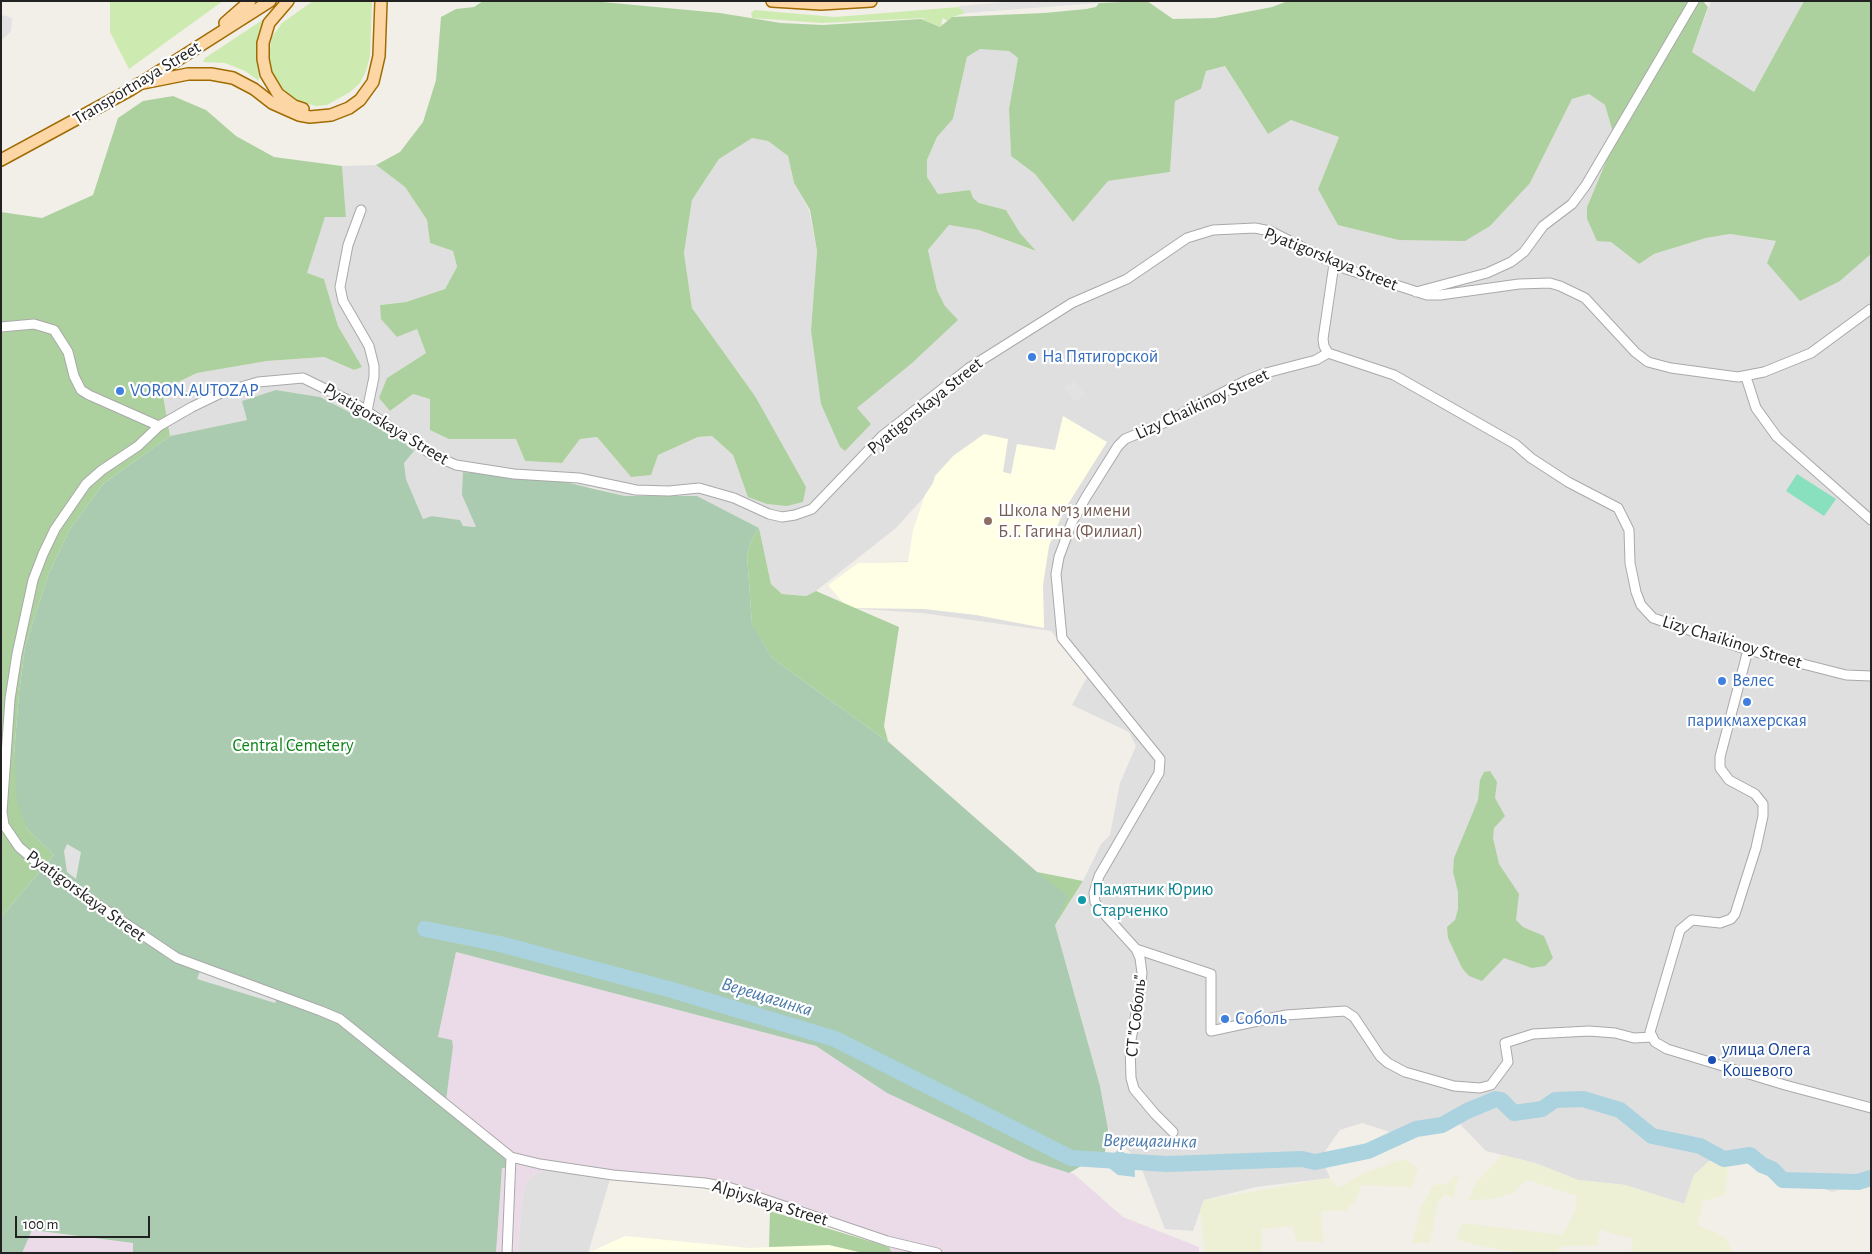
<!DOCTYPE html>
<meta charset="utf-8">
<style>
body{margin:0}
#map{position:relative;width:1872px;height:1254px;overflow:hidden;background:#f2efe9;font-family:"Alegreya Sans",sans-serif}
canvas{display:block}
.frame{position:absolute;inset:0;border:2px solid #222;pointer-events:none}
.scale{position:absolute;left:15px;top:1216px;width:135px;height:22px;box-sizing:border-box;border:2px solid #222;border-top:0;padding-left:6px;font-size:15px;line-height:18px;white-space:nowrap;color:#222;-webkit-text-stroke:4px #fff;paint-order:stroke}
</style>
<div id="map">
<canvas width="1872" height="1254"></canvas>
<div class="frame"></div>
<div class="scale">100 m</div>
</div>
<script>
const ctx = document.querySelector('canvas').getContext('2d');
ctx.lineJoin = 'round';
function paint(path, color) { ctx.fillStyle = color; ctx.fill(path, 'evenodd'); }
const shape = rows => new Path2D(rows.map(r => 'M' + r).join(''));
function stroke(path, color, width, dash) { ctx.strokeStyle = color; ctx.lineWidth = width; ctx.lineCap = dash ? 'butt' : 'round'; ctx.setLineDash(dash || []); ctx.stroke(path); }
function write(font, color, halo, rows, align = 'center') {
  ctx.font = font + ' "Alegreya Sans",sans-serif'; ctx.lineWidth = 4.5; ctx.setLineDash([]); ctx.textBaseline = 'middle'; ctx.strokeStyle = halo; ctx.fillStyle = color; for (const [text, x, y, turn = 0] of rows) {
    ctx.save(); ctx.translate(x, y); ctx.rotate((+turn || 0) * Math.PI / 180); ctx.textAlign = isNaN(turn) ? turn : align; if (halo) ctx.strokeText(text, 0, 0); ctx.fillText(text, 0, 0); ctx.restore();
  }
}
const residential = shape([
 [1711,1,1804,1,1754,92,1692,52],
 [994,48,1009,51,1018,58,1009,109,1011,156,1035,174,1073,222,1107,181,1170,172,1175,101,1201,89,1206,71,1225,66,1248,103,1339,137,1318,189,1530,183,1572,99,1589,94,1605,105,1613,133,1607,159,1587,207,1587,219,1597,240,1611,242,1639,264,1654,254,1706,238,1730,234,1776,241,1840,281,1871,254,1871,1180,1832,1192,1765,1163,1717,1154,1694,1175,1685,1204,1625,1185,1578,1180,1535,1163,1486,1151,1453,1117,1390,1132,1362,1123,1340,1130,1321,1157,1330,1178,1256,1187,1204,1200,1193,1231,1165,1229,1139,1162,1108,1129,1100,1086,1055,925,1083,881,1101,844,1110,835,1120,783,1136,746,1129,732,1072,705,1087,677,1051,631,922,613,847,608,828,585,858,563,916,561,925,496,896,528,816,591,806,596,782,594,771,584,759,528,697,496,625,496,591,487,462,495,476,527,463,526,460,520,432,516,423,519,406,479,404,463,413,450,394,435,320,397,276,390,247,420,170,436,162,390,197,373,267,361,324,357,354,370,361,367,338,326,324,279,306,273,325,217,346,217,342,166,376,165,405,187,427,220,430,243,453,251,457,268,445,289,406,302,380,305,417,329,426,353,387,378,390,411,413,394,431,399,449,439,516,439,525,461,562,463,580,439,597,437,631,477,657,455,698,437,712,436,733,455,740,475,767,504,787,505,803,502,755,396,692,308,684,253,692,200,719,159,752,137,768,141,788,156,794,183,809,210,817,251,811,330,857,408,883,385,945,306,937,290,928,250,949,225,979,230,1035,251,1020,233,1006,210,979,203,973,198,970,190,938,194,927,177,927,160,937,137,953,119,967,57,980,49],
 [550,1167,611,1176,588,1253,517,1253,523,1194,527,1181,535,1174]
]);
const industrial = shape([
 [456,952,816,1046,887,1093,1029,1160,1074,1174,1123,1217,1199,1247,1199,1253,892,1253,886,1241,724,1186,550,1167,535,1174,527,1181,523,1194,517,1253,496,1253,502,1168,514,1167,446,1101,453,1047,438,1037],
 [31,1230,133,1243,133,1253,22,1253]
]);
const education = shape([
 [1063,416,1107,442,1063,512,1049,546,1043,585,1044,628,976,615,924,609,847,608,828,585,858,563,908,562,913,530,925,495,933,483,935,476,953,456,984,434,1008,439,1003,472,1011,474,1017,444,1055,450],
 [625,1236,749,1248,829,1245,863,1253,588,1253]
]);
const farmland = shape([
 [1502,1155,1535,1163,1578,1180,1625,1185,1684,1204,1694,1175,1709,1161,1728,1167,1725,1195,1703,1201,1698,1225,1725,1237,1733,1253,1631,1253,1633,1239,1600,1230,1597,1246,1563,1246,1554,1253,1523,1253,1475,1245,1456,1239,1462,1223,1563,1235,1575,1210,1576,1196,1528,1180,1512,1193,1497,1198,1468,1201,1476,1182],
 [1404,1159,1418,1168,1412,1187,1361,1185,1355,1201,1345,1211,1321,1211,1324,1242,1297,1241,1292,1226,1262,1229,1262,1253,1205,1253,1200,1210,1204,1200,1330,1178,1338,1188,1361,1174],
 [1454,1176,1460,1177,1456,1184,1454,1198,1445,1194,1438,1202,1430,1243,1412,1243,1421,1208,1433,1185,1447,1184]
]);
const grass = shape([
 [110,1,223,1,129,69,110,32],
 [313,1,372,1,370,56,366,71,360,83,350,92,327,105,316,106,301,102,288,95,273,75,268,60,272,37,282,23],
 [959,7,966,13,952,17,947,21,943,18,941,23,943,24,940,27,922,19,926,18,822,23,752,18,751,12,753,12,754,10,835,17],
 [267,17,257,44,259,81,245,71,225,63,203,62,205,58]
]);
const forest = shape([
 [483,1,592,1,720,13,781,23,823,25,921,19,940,27,952,17,1044,13,1086,9,1096,7,1099,3,1147,1,1173,19,1215,18,1272,7,1288,1,1703,1,1708,7,1692,52,1754,92,1804,1,1871,1,1871,254,1840,281,1800,301,1767,263,1776,241,1730,234,1706,238,1654,254,1639,264,1611,242,1597,241,1587,219,1587,207,1607,159,1613,133,1605,105,1589,94,1572,99,1530,183,1490,226,1465,241,1399,240,1338,225,1318,189,1339,137,1291,120,1268,134,1225,66,1206,71,1201,89,1175,101,1170,172,1108,181,1073,222,1035,174,1011,156,1009,109,1018,58,1009,51,980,49,967,57,953,119,937,137,927,160,927,177,938,194,970,190,973,198,979,203,1006,210,1020,233,1036,251,979,230,949,225,928,250,937,290,945,306,958,320,912,363,857,408,871,424,845,451,840,447,821,404,811,330,817,251,810,210,794,183,788,156,768,141,752,138,719,159,692,200,684,253,692,308,755,396,806,487,803,502,787,506,767,504,748,497,733,455,712,436,698,437,658,455,651,475,631,477,597,437,580,439,562,463,525,461,516,439,449,439,430,430,430,399,413,394,390,411,379,398,387,378,426,353,417,329,397,337,381,319,380,305,406,302,445,289,457,267,453,251,430,243,427,220,405,187,376,165,400,152,423,122,436,80,441,17,456,9,474,7],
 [173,96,206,110,236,136,274,157,342,166,346,217,325,217,307,273,324,279,338,326,362,367,354,370,324,357,267,361,197,373,162,390,170,436,104,483,70,529,48,575,25,647,19,693,14,755,27,829,54,855,1,917,1,212,42,218,93,195,118,118,143,101],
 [759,528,771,584,782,594,806,596,816,591,899,627,884,726,888,741,891,744,772,658,752,625,747,555,751,541],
 [1490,771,1497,782,1495,798,1505,816,1494,828,1493,838,1499,864,1519,894,1516,920,1523,927,1544,936,1553,958,1545,966,1532,968,1504,958,1482,981,1469,976,1462,968,1448,938,1447,927,1455,920,1458,909,1458,892,1453,872,1454,858,1478,800,1480,780,1484,772],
 [1037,872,1083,881,1055,925],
 [770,1211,889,1247,892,1253,863,1253,829,1245,769,1247]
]);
const cemetery = shape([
 [276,390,320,397,394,435,414,451,404,463,406,479,423,519,432,516,460,520,463,526,476,527,462,495,463,472,560,481,625,496,697,496,759,528,751,541,747,555,752,624,772,658,891,744,1037,872,1068,896,1055,925,1100,1086,1108,1129,1105,1152,1069,1173,1029,1160,887,1093,816,1046,456,952,438,1037,452,1040,453,1047,446,1101,515,1167,502,1168,496,1253,133,1253,133,1243,32,1230,22,1253,1,1253,1,917,54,855,27,829,17,802,14,755,19,693,25,647,48,575,70,529,104,483,170,436,247,420,242,401]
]);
const pitch = shape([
 [1797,474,1836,499,1824,516,1786,491]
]);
const parking = shape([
 [1019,1,1099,1,1099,3,966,13,958,6],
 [2,15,12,18,11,31,1,41],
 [1075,380,1085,395,1074,402,1064,387],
 [67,844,81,852,76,879,67,872,64,851],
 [200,971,277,997,275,1003,197,979]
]);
const water = shape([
 [1118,1150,1134,1157,1135,1177,1118,1175,1109,1168,1111,1156]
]);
const river = shape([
 [425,929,500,944,672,990,835,1039,1071,1158,1167,1164,1302,1159,1315,1162,1368,1151,1416,1129,1442,1125,1467,1111,1496,1099,1501,1100,1514,1113,1542,1109,1555,1100,1583,1099,1620,1110,1652,1136,1700,1146,1724,1159,1750,1155,1762,1165,1772,1169,1783,1180,1858,1182,1871,1178]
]);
const minor = shape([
 [361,210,348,245,340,287,343,301,369,346,374,366,374,377,367,411],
 [1334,264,1323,339,1324,346,1328,353,1394,375,1515,444,1531,458,1568,482,1618,508,1629,530,1630,563,1636,592,1641,605,1653,618,1748,650,1846,675,1871,676],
 [1416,292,1487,273,1511,262,1524,252,1543,226,1572,204,1586,185,1694,1],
 [1,327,34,324,54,330,68,352,74,376,81,390,89,395,159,426],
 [1746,377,1756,408,1777,437,1871,520],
 [1748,650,1720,757,1720,768,1729,780,1755,794,1763,804,1763,816,1756,848,1735,914,1731,919,1720,923,1692,920,1680,930,1650,1032,1655,1042,1667,1049,1785,1085,1871,1108],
 [1136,949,1211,974,1211,1031,1286,1015,1345,1011,1354,1017,1380,1056,1388,1063,1405,1072,1454,1086,1480,1088,1491,1085,1508,1062,1505,1043,1533,1034,1589,1031,1615,1033,1634,1038,1652,1037],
 [1173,1132,1155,1114,1134,1089,1131,1078,1130,1045,1140,992,1142,973,1140,958,1136,949,1098,907,1095,902,1094,893,1099,876,1159,773,1160,759,1062,638,1056,574,1059,557,1072,522,1086,497,1118,446,1125,439,1166,422,1247,380,1262,374,1316,360,1328,353],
 [507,1253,511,1157],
 [937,1253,887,1241,731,1188,705,1183,613,1175,540,1164,511,1157,340,1019,321,1011,177,958,46,870,19,847,4,825,2,812,10,699,17,654,33,580,43,554,55,529,86,484,102,470,138,446,159,426,192,407,221,393,258,382,303,378,356,404,431,454,456,465,514,474,579,478,636,490,669,491,699,488,734,498,769,514,782,517,795,515,812,509,882,436,969,368,1072,303,1127,279,1187,238,1213,230,1255,228,1270,231,1346,269,1427,295,1440,295,1519,284,1550,283,1560,286,1585,298,1635,352,1648,362,1671,368,1738,377,1764,372,1811,353,1871,309]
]);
const major = shape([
 [288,1,269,23,263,43,263,59,266,74,278,94,294,106,303,109],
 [772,1,821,4,871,1],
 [225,23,250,1],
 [138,84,188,74,211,74,233,78,254,89,272,103,299,115,310,117,331,115,349,108,360,100,373,82,379,56,381,1],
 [1,160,130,90,270,1]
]);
const markers = [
 [1032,357,5,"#3f7fe0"],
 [120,391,5,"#3f7fe0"],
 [988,521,5,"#8d6e63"],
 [1722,681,5,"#3f7fe0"],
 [1747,702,5,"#3f7fe0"],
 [1082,900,5,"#0f9aa8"],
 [1225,1019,5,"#3f7fe0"],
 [1712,1060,5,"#1a4fb4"]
];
const streetNames = [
 ["Transportnaya Street",137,83,-31],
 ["Pyatigorskaya Street",1331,259,22],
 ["Lizy Chaikinoy Street",1202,404,-25],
 ["Pyatigorskaya Street",925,406,-39],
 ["Pyatigorskaya Street",386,424,31],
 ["Lizy Chaikinoy Street",1732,642,17],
 ["Pyatigorskaya Street",86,896,36],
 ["СТ \"Соболь\"",1136,1016,-84],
 ["Alpiyskaya Street",770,1203,17]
];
const shopNames = [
 ["На Пятигорской",1042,357],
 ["VORON.AUTOZAP",130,391],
 ["Велес",1732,681],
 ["парикмахерская",1747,721,"center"],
 ["Соболь",1235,1019]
];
const educationNames = [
 ["Школа №13 имени",998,511],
 ["Б.Г. Гагина (Филиал)",998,532]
];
const parkNames = [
 ["Central Cemetery",293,746]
];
const cultureNames = [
 ["Памятник Юрию",1092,890],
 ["Старченко",1092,911]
];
const transitNames = [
 ["улица Олега",1722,1050],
 ["Кошевого",1722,1071]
];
const waterNames = [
 ["Верещагинка",767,997,17],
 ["Верещагинка",1150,1141,1]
];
paint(residential, '#e0dfdf');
paint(industrial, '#ebdbe8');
paint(education, '#ffffe5');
paint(farmland, '#eef0d5');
paint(grass, '#cdebb0');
paint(forest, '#add19e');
paint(cemetery, '#aacbaf');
paint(pitch, '#88e0be');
paint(parking, '#e2e2e2');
paint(water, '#aad3df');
stroke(river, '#aad3df', 16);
stroke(minor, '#a9a9a9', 11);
stroke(major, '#a06b00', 14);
stroke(minor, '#fff', 9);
stroke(major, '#fcd6a4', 11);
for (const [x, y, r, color] of markers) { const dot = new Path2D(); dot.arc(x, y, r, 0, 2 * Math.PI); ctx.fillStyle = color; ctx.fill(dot); stroke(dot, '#fff', 2); }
write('18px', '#222', '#fff', streetNames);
write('18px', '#366cbe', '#fff', shopNames, 'left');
write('18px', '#785e54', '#fff', educationNames, 'left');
write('18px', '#0c8416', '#fff', parkNames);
write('18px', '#0d838f', '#fff', cultureNames, 'left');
write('18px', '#164399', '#fff', transitNames, 'left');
write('italic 19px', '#4a7aab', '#fff', waterNames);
</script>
